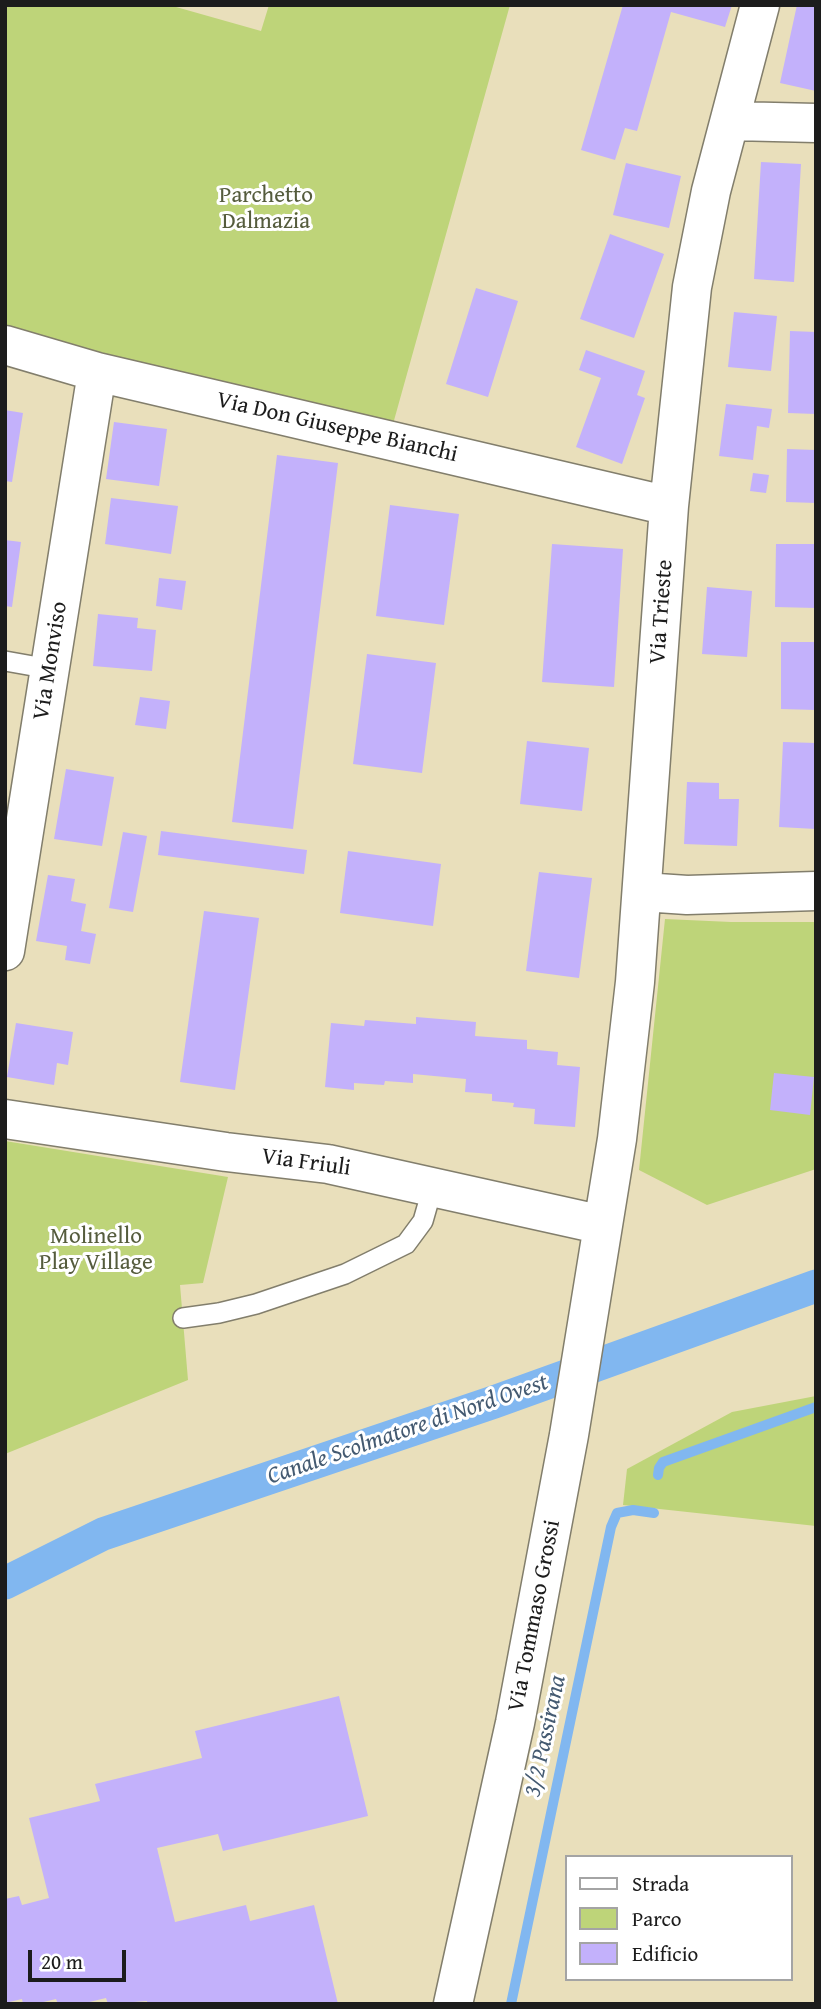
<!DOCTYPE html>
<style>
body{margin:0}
#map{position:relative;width:821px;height:2009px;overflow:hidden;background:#e9dfbb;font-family:"Gentium Book Plus",serif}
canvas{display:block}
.frame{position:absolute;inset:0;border:7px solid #1c1c1c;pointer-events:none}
.legend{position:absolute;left:565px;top:1855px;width:228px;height:126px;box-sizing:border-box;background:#fff;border:2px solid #a4a4a4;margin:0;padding:9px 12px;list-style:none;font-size:21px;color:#1c1c1c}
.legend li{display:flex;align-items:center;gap:14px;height:35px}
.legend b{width:35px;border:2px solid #a4a4a4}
.scale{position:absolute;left:28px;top:1950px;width:98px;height:32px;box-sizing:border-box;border:4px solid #1c1c1c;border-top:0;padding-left:9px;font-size:21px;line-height:24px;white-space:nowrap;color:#1c1c1c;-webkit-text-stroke:5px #fff;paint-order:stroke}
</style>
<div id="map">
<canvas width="821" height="2009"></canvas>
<div class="frame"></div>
<ul class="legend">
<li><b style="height:9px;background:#fff"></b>Strada</li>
<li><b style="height:19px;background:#bed479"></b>Parco</li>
<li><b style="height:19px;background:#c3b1fb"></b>Edificio</li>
</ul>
<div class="scale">20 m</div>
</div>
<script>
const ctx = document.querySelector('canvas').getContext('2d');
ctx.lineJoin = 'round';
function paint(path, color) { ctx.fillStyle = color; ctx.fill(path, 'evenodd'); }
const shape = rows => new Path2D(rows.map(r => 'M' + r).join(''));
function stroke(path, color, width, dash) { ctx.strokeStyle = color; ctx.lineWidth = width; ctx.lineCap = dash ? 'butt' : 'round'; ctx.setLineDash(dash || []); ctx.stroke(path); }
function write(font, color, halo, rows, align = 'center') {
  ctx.font = font + ' "Gentium Book Plus",serif'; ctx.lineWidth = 6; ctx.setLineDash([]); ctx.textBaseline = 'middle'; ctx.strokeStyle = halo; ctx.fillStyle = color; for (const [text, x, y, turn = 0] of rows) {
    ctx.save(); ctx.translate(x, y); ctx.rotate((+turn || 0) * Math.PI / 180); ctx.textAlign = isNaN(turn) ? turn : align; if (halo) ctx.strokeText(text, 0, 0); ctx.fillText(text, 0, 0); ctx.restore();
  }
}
const green = shape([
 [5,5,169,5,261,31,269,5,510,5,393,424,5,330],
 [665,919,731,922,816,922,816,1169,707,1205,639,1170],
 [5,1141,228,1177,203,1283,180,1285,188,1380,5,1454],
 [816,1396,816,1526,623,1505,627,1469,732,1412]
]);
const stream = shape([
 [658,1475,659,1468,663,1462,816,1407],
 [511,2004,611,1527,617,1513,633,1510,654,1513]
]);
const canal = shape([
 [5,1583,103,1534,494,1402,816,1286]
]);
const building = shape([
 [623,5,732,5,725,27,671,12,637,131,625,128,615,160,581,150],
 [797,5,816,5,816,91,780,83],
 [761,162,801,164,794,282,754,279],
 [626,163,681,176,669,228,613,215],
 [610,234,664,254,634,338,580,319],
 [476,288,518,301,488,397,446,384],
 [734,312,777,316,771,371,728,367],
 [790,331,816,332,816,414,788,413],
 [586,350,645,371,637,395,645,398,622,464,576,447,601,378,579,370],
 [726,404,772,409,769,428,757,426,753,460,719,456],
 [5,410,23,413,12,482,5,481],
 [114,422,167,429,159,486,106,479],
 [787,449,816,450,816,503,786,502],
 [277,455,338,463,293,829,232,822],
 [753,473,769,475,766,493,750,491],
 [111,498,178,506,171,554,105,544],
 [390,505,459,514,444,625,376,616],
 [5,540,21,542,12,607,5,606],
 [552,544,623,549,614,687,542,682],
 [776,544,816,544,816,608,775,607],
 [159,578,186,581,182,610,156,606],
 [707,587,752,591,747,657,702,654],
 [98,614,138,618,137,628,156,630,152,671,93,666],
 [781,642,816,642,816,710,781,709],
 [367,654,436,663,422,773,353,764],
 [140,697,170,701,166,729,135,725],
 [527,741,589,748,582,811,520,804],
 [783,742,816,743,816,829,779,827],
 [66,769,114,777,102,846,54,839],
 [687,782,719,783,719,799,739,799,737,846,684,844],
 [161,831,307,850,304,874,158,855],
 [123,832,147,836,133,912,109,908],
 [348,851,441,864,433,926,340,913],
 [539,872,592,878,579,978,526,971],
 [48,875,75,879,71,901,86,904,81,931,96,934,90,964,65,960,67,946,36,941],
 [204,911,259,918,235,1090,180,1082],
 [416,1017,476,1022,475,1036,527,1040,527,1049,558,1052,557,1065,580,1067,575,1127,534,1124,535,1109,513,1107,514,1103,492,1101,492,1094,465,1092,466,1079,413,1074,413,1083,385,1081,384,1085,354,1083,354,1090,325,1087,331,1023,364,1026,365,1020,416,1024],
 [16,1023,73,1032,68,1065,57,1063,54,1085,7,1077],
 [774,1073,814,1077,810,1115,770,1110],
 [339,1696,368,1816,223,1851,218,1834,157,1848,175,1922,246,1905,250,1921,314,1905,338,2004,147,2004,147,2001,108,2004,106,1998,81,2004,58,2004,56,1999,35,2004,23,2004,22,1999,5,2003,5,1899,19,1896,22,1905,49,1898,29,1818,100,1801,95,1784,202,1758,195,1731]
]);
const service = shape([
 [5,661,50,669],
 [183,1318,219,1313,256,1304,345,1274,406,1244,423,1221,433,1186]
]);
const minor = shape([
 [732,121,816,123],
 [5,345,97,372,669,506],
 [643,892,687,895,816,891],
 [5,951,97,372],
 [5,1119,226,1152,328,1164,603,1225],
 [453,2004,515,1723,569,1435,617,1139,635,982,669,506,692,287,711,191,760,5]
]);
const parkNames = [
 ["Parchetto",266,196],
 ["Dalmazia",266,222],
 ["Molinello",96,1237],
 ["Play Village",96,1263]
];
const streetNames = [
 ["Via Don Giuseppe Bianchi",337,428,13],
 ["Via Trieste",662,612,-86],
 ["Via Monviso",51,661,-81],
 ["Via Friuli",306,1163,8],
 ["Via Tommaso Grossi",535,1616,-79]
];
const waterNames = [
 ["Canale Scolmatore di Nord Ovest",408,1430,-19],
 ["3/2 Passirana",546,1736,-78]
];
paint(green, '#bed479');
stroke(stream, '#81b7f0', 10);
stroke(canal, '#81b7f0', 33);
paint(building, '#c3b1fb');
stroke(service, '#827e6c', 22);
stroke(minor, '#827e6c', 41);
stroke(service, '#fff', 19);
stroke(minor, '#fff', 38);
write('23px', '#555c3d', '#fff', parkNames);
write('23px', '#1c1c1c', '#fff', streetNames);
write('italic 24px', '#445a71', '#fff', waterNames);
</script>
